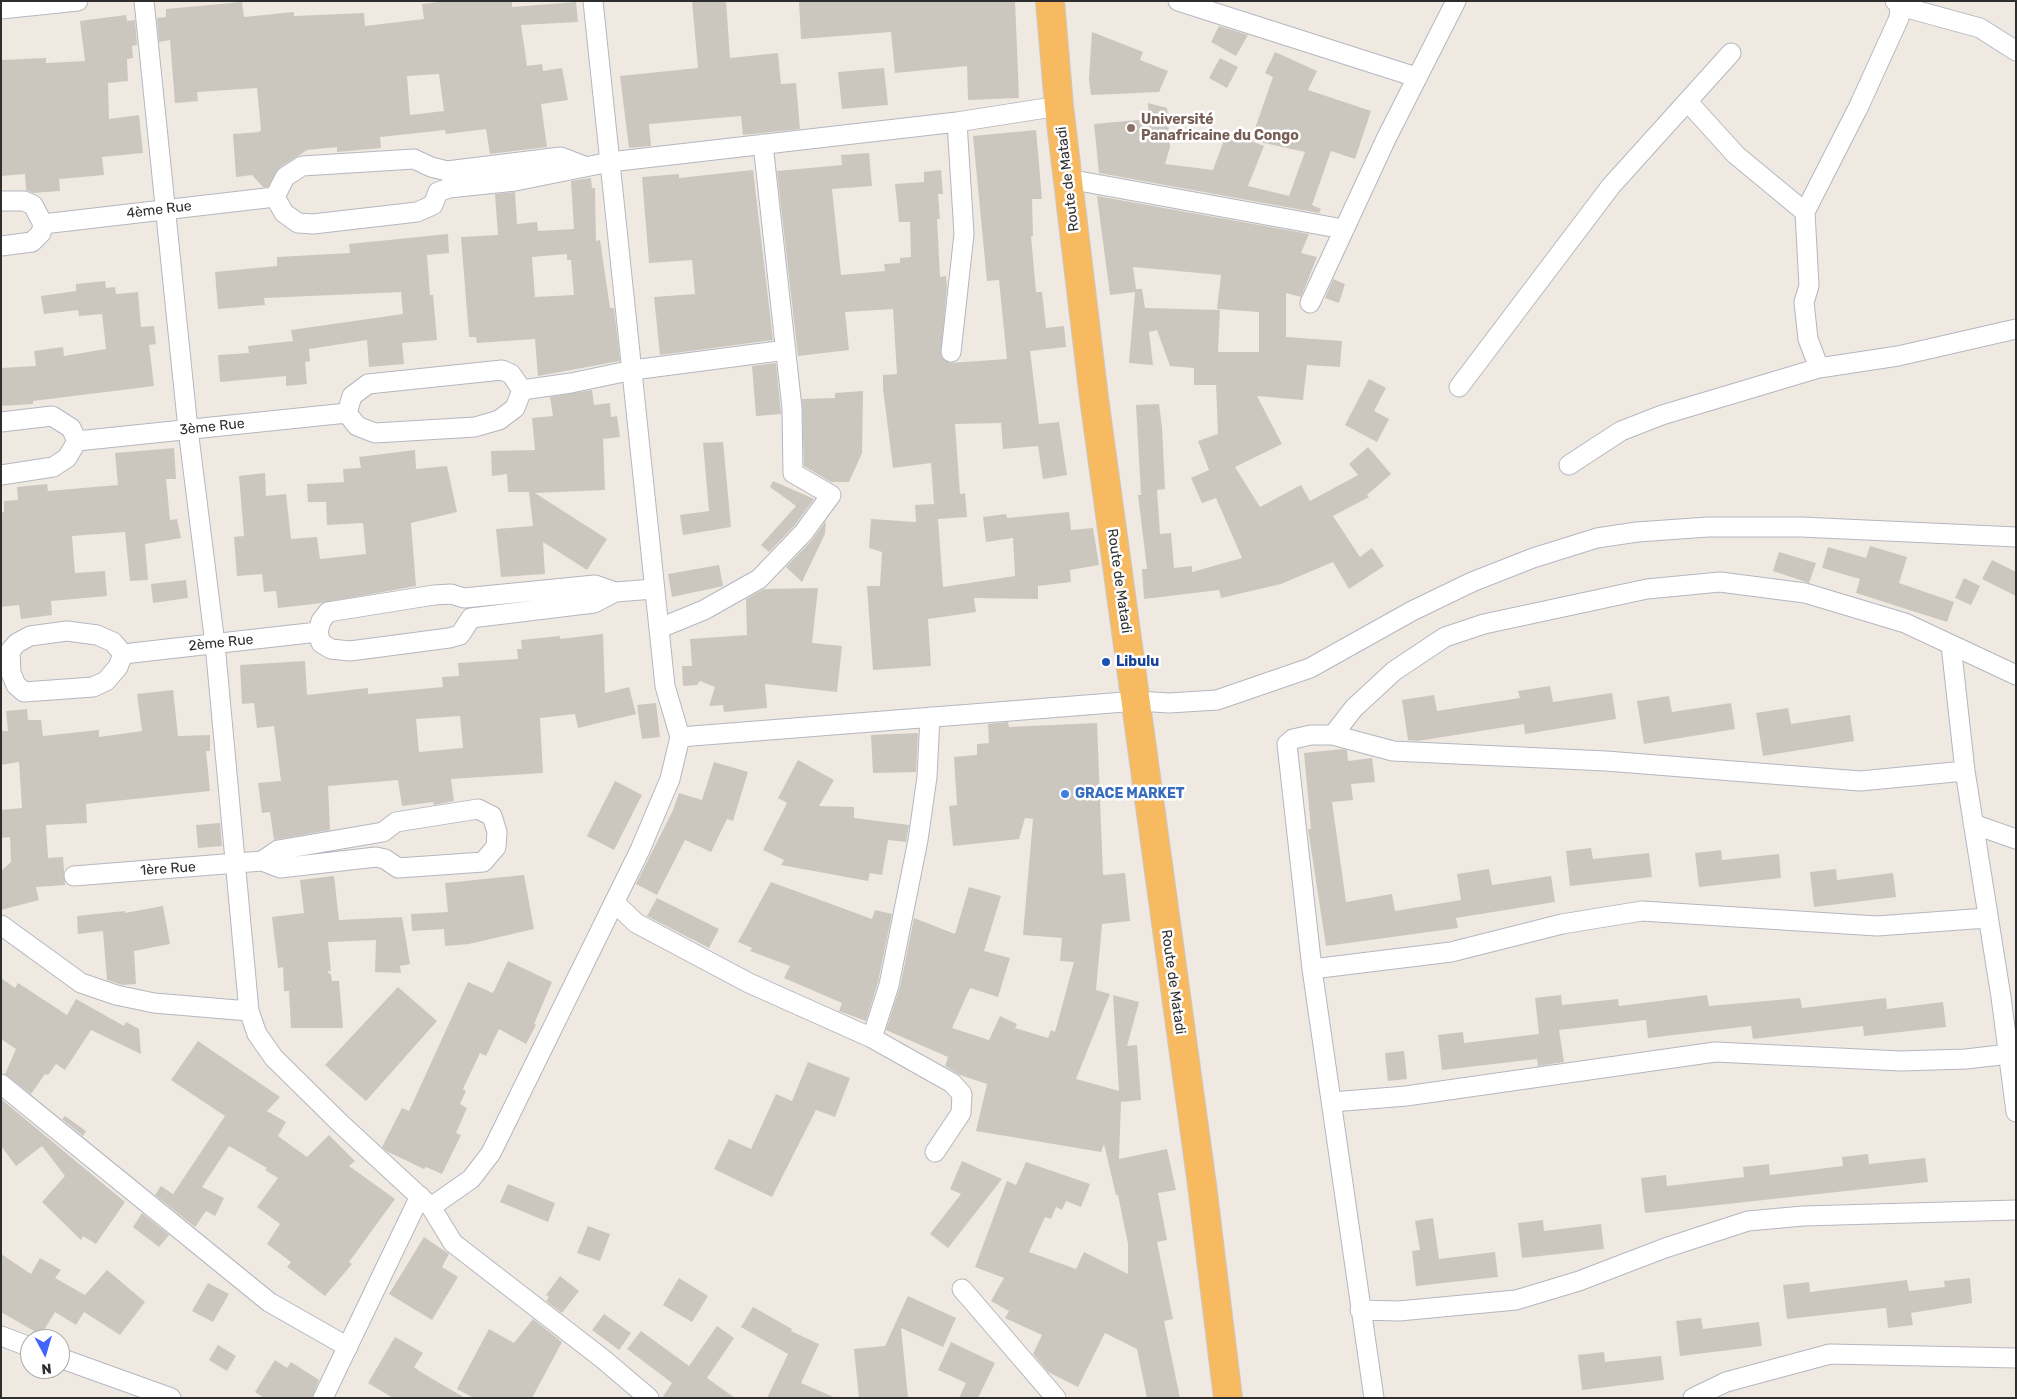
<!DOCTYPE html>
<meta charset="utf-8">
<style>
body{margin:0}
#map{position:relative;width:2017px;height:1399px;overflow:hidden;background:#efe9e1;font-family:Rubik,sans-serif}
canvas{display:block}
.frame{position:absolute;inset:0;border:2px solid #2e2e2e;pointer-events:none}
.north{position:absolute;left:20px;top:1329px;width:50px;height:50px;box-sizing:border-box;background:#fff;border:1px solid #ababab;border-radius:50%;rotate:174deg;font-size:14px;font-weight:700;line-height:20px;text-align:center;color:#2e2e2e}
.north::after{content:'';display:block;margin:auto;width:18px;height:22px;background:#4264fb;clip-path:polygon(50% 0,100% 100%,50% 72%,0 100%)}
</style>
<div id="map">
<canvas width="2017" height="1399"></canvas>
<div class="frame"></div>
<div class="north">N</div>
</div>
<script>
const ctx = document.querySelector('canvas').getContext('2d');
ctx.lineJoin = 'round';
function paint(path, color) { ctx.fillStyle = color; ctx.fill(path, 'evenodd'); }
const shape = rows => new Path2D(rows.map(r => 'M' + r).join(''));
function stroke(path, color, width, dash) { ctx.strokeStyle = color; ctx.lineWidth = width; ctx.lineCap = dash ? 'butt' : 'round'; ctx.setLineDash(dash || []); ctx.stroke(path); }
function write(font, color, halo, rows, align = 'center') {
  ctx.font = font + ' Rubik,sans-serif'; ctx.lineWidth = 5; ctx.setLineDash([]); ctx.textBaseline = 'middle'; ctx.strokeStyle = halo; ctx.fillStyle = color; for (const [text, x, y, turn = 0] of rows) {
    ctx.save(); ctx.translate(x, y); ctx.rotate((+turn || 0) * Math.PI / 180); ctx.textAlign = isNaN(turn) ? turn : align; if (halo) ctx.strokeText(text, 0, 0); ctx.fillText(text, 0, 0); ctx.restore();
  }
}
const building = shape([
 [447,1,512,1,512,7,576,2,578,22,521,25,527,66,542,64,543,71,562,68,568,100,541,104,547,147,490,154,486,129,446,134,445,130,380,137,381,148,337,152,337,147,307,150,279,168,268,187,263,187,252,175,236,177,233,134,259,132,261,130,257,88,197,92,198,101,175,103,170,40,159,42,157,18,166,17,166,9,242,2,244,17,294,12,294,16,364,13,365,26,424,19,422,4],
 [439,74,444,111,410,115,407,76],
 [692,1,726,1,730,58,778,53,781,84,796,83,800,129,743,135,741,116,649,124,651,146,629,148,620,76,698,68],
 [799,1,1015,1,1019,98,968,100,967,66,895,73,891,32,801,39],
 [126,15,127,21,135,20,137,45,132,46,133,58,127,59,128,81,108,83,109,119,139,115,143,153,102,157,104,175,59,179,60,191,33,193,26,190,25,174,1,176,1,60,46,58,46,63,85,61,80,21],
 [1219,26,1248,35,1236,56,1211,42],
 [1092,32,1143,52,1140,60,1168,71,1159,92,1091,95,1089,79],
 [1275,52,1317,71,1308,90,1371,111,1355,159,1331,151,1312,205,1321,209,1319,213,1099,173,1094,124,1149,119,1148,103,1167,108,1170,147,1165,164,1213,170,1227,132,1264,146,1248,186,1289,196,1305,152,1251,140,1273,77,1265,73],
 [1220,58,1238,67,1227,88,1209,78],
 [884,68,888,105,842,109,838,72],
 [1036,130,1042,199,1032,199,1033,236,1031,236,1036,292,1042,292,1046,328,1064,326,1066,347,1030,351,1039,424,1059,422,1067,475,1043,479,1038,446,1003,449,1001,423,955,424,960,494,965,493,967,517,938,519,943,587,1015,576,1013,538,986,542,983,517,1006,514,1007,518,1069,512,1071,530,1093,528,1099,565,1070,570,1071,582,1038,586,1038,599,974,598,976,612,928,619,931,666,873,670,867,586,880,586,882,552,869,548,871,519,916,522,915,505,934,504,931,463,893,468,883,389,883,375,897,374,893,309,845,312,849,350,798,356,777,171,842,165,841,155,869,153,872,186,832,189,841,275,885,271,884,264,900,263,900,258,911,257,910,222,899,222,895,184,924,182,924,172,941,170,943,194,938,194,940,219,937,219,940,277,946,276,947,285,941,356,950,363,1007,359,999,280,987,281,973,136],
 [753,170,773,340,660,355,654,297,695,294,692,260,649,263,642,177,679,174,679,178],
 [591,178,592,188,595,188,596,241,600,240,610,308,614,308,620,361,538,376,535,339,477,343,476,337,469,337,461,237,498,235,495,194,515,192,517,224,537,222,538,231,574,229,571,181],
 [567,254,567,260,571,260,574,295,535,297,532,257],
 [1097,196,1309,234,1301,253,1317,257,1301,297,1286,293,1286,337,1342,341,1340,367,1307,365,1303,400,1257,396,1282,444,1235,467,1260,507,1301,485,1310,501,1358,475,1349,464,1368,447,1391,474,1367,495,1369,497,1333,516,1360,557,1372,548,1384,566,1349,589,1333,562,1281,584,1221,598,1219,590,1144,599,1142,569,1147,569,1138,495,1141,495,1136,405,1159,404,1162,427,1165,489,1157,490,1160,534,1171,533,1174,568,1192,566,1192,572,1242,558,1216,498,1202,503,1191,478,1209,470,1198,441,1218,434,1216,385,1194,385,1194,368,1170,366,1157,330,1149,332,1153,365,1129,363,1135,292,1110,295],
 [1133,267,1221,275,1217,309,1259,312,1259,352,1218,352,1220,310,1145,308,1142,289,1136,289],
 [448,234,449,253,427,255,430,295,433,295,437,340,402,343,404,364,369,367,367,340,309,349,310,361,305,362,307,384,286,386,286,376,220,382,218,355,249,353,248,346,293,341,291,330,403,314,401,292,264,298,265,305,218,309,215,272,277,266,277,257,350,253,349,244],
 [1333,279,1345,284,1339,303,1325,298],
 [105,281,106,288,115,287,116,294,138,292,141,327,154,326,156,344,149,345,154,386,33,401,33,404,1,406,1,368,36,366,34,351,63,347,64,356,106,349,102,314,79,316,78,310,44,314,41,296,76,291,76,284],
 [776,363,781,414,756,416,752,366],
 [1369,379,1386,388,1374,411,1389,419,1377,442,1345,425],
 [592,390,594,405,610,403,611,417,617,416,620,437,603,439,605,490,535,493,607,539,587,570,543,542,545,574,501,577,496,529,533,526,529,492,508,492,507,474,492,476,491,451,535,450,532,418,553,416,550,397],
 [863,391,862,453,849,482,831,482,804,466,802,399,835,398,835,393],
 [723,442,731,527,683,535,680,515,709,511,703,443],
 [174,448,176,479,166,479,170,520,177,519,181,538,145,544,148,580,130,581,125,532,72,536,75,573,105,571,107,596,51,601,52,615,21,619,19,605,1,607,1,513,4,512,4,501,18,500,17,487,47,484,48,491,118,485,115,453],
 [415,450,416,469,447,466,457,512,411,523,416,586,322,603,278,608,276,591,264,592,262,574,237,576,234,537,244,536,239,476,265,473,266,496,286,494,291,539,317,537,320,559,366,554,363,523,327,525,326,502,308,502,307,484,344,482,343,469,361,468,359,457],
 [773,481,814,499,795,525,769,552,761,545,796,506,770,487],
 [826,521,825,534,802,582,786,567,812,540],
 [1870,546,1907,557,1899,583,1954,602,1947,622,1856,593,1860,579,1822,568,1828,547,1866,558],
 [1779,552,1816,563,1809,583,1773,571],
 [1992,560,2016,572,2016,596,1982,579],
 [719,565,723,586,672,597,668,574],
 [1964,578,1980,586,1971,605,1955,598],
 [186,580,188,598,153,603,151,584],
 [818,588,812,643,842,646,837,692,765,684,767,708,724,712,723,705,709,706,715,687,700,681,697,685,683,686,682,666,692,666,690,639,747,635,746,599,764,589],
 [603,634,605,693,629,687,636,714,578,728,575,714,540,718,543,773,451,779,454,801,434,805,433,802,402,806,398,780,328,786,330,830,274,840,270,812,262,813,258,783,281,781,274,726,257,728,254,703,242,704,240,665,305,661,307,695,368,688,368,694,443,687,442,677,459,676,458,663,518,659,517,649,522,649,521,640,560,636,560,639],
 [460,716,463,748,419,752,416,719],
 [1550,686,1553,702,1612,693,1616,719,1525,734,1524,724,1418,741,1408,740,1402,700,1434,695,1437,711,1520,698,1518,691],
 [173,690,178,736,210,735,210,751,206,751,210,791,86,804,87,823,46,825,48,858,63,857,65,885,36,887,39,900,1,910,1,871,11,862,10,837,1,838,1,810,22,808,19,762,1,765,1,731,8,731,6,711,27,709,28,720,41,720,43,736,99,730,99,737,142,731,137,694],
 [1669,696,1672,712,1731,703,1735,729,1644,744,1637,701],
 [656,703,660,737,642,739,637,705],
 [1788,708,1791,724,1850,715,1854,741,1763,756,1756,713],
 [1008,722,1009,727,1097,723,1103,875,1125,873,1130,921,1102,924,1096,990,1110,994,1076,1079,1119,1091,1113,995,1139,1002,1127,1046,1137,1045,1141,1100,1121,1102,1119,1159,1167,1149,1176,1190,1158,1193,1167,1240,1157,1242,1173,1319,1164,1321,1180,1398,1147,1398,1137,1349,1105,1333,1078,1387,1048,1372,1033,1354,1042,1335,1005,1318,1009,1311,991,1301,1004,1278,975,1267,1007,1181,1016,1185,1026,1162,1090,1184,1081,1207,1066,1201,1062,1210,1056,1207,1051,1219,1045,1217,1029,1252,1076,1269,1084,1252,1128,1274,1128,1244,1118,1195,1116,1195,1104,1144,1101,1152,976,1131,987,1084,960,1075,945,1066,948,1057,886,1030,900,987,914,918,955,934,969,887,1001,896,984,951,1010,958,998,997,970,988,952,1028,989,1040,1000,1016,1017,1024,1015,1028,1048,1038,1051,1030,1055,1032,1074,962,1060,961,1062,938,1023,935,1033,819,1025,818,1019,839,953,846,949,806,957,805,954,757,977,755,977,744,989,743,988,724],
 [918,733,916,772,873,773,871,735],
 [1343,749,1347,750,1348,761,1372,758,1375,782,1351,784,1353,800,1332,802,1346,902,1392,894,1395,911,1461,900,1457,874,1489,869,1492,885,1551,876,1555,902,1456,918,1458,928,1326,946,1308,829,1311,829,1304,753],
 [798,760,834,780,819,806,854,807,854,818,909,825,906,842,888,840,882,875,870,873,868,881,781,865,784,860,763,850,787,803,778,798],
 [714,762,748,772,733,821,727,819,711,852,685,840,657,895,636,884,673,810,679,793,702,800],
 [615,781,642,795,614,850,587,836],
 [220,823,222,846,198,848,196,825],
 [1591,848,1593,859,1649,853,1652,877,1570,886,1566,851],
 [1721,850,1722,860,1779,854,1781,878,1699,887,1695,853],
 [1836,869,1837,880,1893,873,1896,897,1814,907,1810,872],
 [524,875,534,929,469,944,445,946,444,929,412,931,411,914,448,912,445,883],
 [334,876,339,920,402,917,410,964,400,966,401,973,375,972,376,940,328,942,331,971,327,971,331,975,332,981,339,981,343,1028,291,1028,289,991,284,991,283,967,278,968,272,917,304,913,300,880],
 [771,882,872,919,875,910,892,914,878,982,866,1021,839,1011,842,1003,784,978,790,966,750,951,752,948,738,942],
 [657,898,719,929,709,948,647,916],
 [163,906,170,944,134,951,136,984,122,985,107,980,103,931,78,934,77,916,125,911,125,913],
 [508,961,552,982,534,1024,536,1025,526,1044,499,1029,486,1056,480,1053,463,1089,466,1091,460,1104,467,1108,456,1133,461,1135,442,1174,426,1167,424,1169,386,1151,382,1147,402,1108,409,1111,468,982,493,993],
 [1,978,15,988,18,983,67,1015,76,999,124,1026,126,1022,139,1029,141,1054,91,1030,65,1070,56,1064,48,1075,45,1074,31,1094,5,1074,16,1049,1,1039],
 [398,987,437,1021,366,1101,325,1065],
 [1561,995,1562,1005,1618,999,1619,1006,1707,995,1709,1006,1800,998,1802,1008,1886,998,1887,1009,1943,1002,1946,1027,1864,1036,1863,1026,1753,1039,1751,1026,1648,1038,1646,1020,1559,1030,1564,1062,1538,1066,1537,1059,1442,1070,1438,1035,1463,1032,1464,1043,1539,1034,1535,998],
 [198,1041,280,1097,267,1111,286,1122,278,1136,307,1157,329,1135,355,1161,349,1166,395,1199,349,1262,352,1264,325,1296,287,1267,291,1262,267,1244,280,1224,257,1207,278,1178,265,1170,267,1168,229,1146,202,1187,224,1198,215,1216,206,1211,195,1227,155,1195,161,1186,173,1194,225,1116,171,1080],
 [1404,1051,1407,1079,1388,1081,1385,1053],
 [808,1062,850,1078,835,1117,816,1110,772,1197,714,1169,729,1139,751,1149,776,1094,792,1101],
 [1,1099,125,1202,96,1244,83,1236,81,1240,42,1202,65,1176,42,1146,16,1166,1,1146],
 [65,1116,86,1131,83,1136,62,1119],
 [1868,1154,1869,1164,1925,1158,1928,1182,1645,1213,1641,1178,1666,1175,1667,1186,1744,1177,1743,1167,1769,1164,1770,1175,1843,1166,1842,1157],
 [962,1161,1002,1179,948,1248,930,1234,961,1194,950,1189],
 [508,1184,555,1203,548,1222,500,1202],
 [142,1213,169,1235,159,1247,133,1227],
 [1433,1218,1439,1259,1495,1252,1498,1277,1416,1286,1412,1251,1420,1250,1415,1221],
 [1543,1220,1544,1231,1601,1224,1604,1249,1522,1258,1518,1223],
 [588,1226,610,1234,600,1261,577,1253],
 [424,1237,449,1254,442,1267,458,1277,432,1320,389,1294],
 [1,1254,31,1274,40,1258,61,1270,55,1278,85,1295,107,1270,145,1302,120,1335,84,1312,76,1325,55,1312,41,1335,1,1312],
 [560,1276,579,1291,562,1313,546,1301,549,1297,546,1295],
 [679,1278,708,1296,692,1322,663,1305],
 [1970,1278,1972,1303,1911,1313,1913,1325,1888,1328,1886,1308,1787,1319,1783,1285,1809,1282,1810,1292,1907,1280,1909,1291,1945,1287,1944,1281],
 [208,1283,229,1294,213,1322,192,1311],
 [908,1296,956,1318,943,1347,901,1328,908,1398,859,1398,854,1349,885,1346],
 [753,1307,792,1329,791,1331,819,1344,801,1383,836,1398,767,1398,788,1354,741,1327],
 [604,1314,631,1333,619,1350,592,1330],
 [1701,1318,1703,1329,1759,1322,1762,1346,1680,1356,1676,1321],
 [533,1319,562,1342,532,1398,474,1398,457,1389,489,1329,514,1343],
 [717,1326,734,1338,707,1378,735,1398,662,1398,672,1383,627,1349,641,1331,689,1366],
 [395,1337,423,1353,414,1367,419,1371,465,1398,393,1398,368,1383],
 [951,1342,995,1363,978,1398,959,1398,966,1383,938,1370],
 [218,1345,236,1356,227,1371,209,1360],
 [1604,1352,1605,1362,1661,1356,1664,1380,1582,1390,1578,1355],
 [275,1360,287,1368,291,1362,319,1380,312,1398,264,1398,255,1392]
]);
const minor = shape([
 [144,1,188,429,215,644,249,1011,257,1034,274,1058,341,1124,431,1207,453,1243,603,1359,649,1398],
 [1178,1,1416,77],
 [1900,6,1980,28,2016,51],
 [1,9,78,1],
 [1688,102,1736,155,1805,212],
 [1068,179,1343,229],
 [275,197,284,213,298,223,313,224,417,212,433,205,438,192,449,188,515,181,610,162,957,122,1059,106],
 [275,197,285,177,302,166,414,159,431,167,447,171,561,157,584,166],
 [1,201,24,201,33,205,43,224,41,233,32,242,1,246],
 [43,224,275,197],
 [1310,303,1386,139,1456,1],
 [951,352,964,234,957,122],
 [1819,368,1808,339,1804,302,1809,286,1805,212,1859,106,1899,18,1900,6,1895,1],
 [502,370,511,374,522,390,515,408,499,420,475,427,375,433,357,426,347,413,352,396,368,384,502,370],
 [1459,387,1611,186,1731,53],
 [522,390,571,383,633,370,786,350],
 [1,422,52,416,71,428,77,441,67,458,53,467,1,475],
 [77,441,347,413],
 [1569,465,1621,431,1662,415,1819,368,1898,356,2016,329],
 [615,592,595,585,464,598,451,594,434,595,328,612,321,621,318,632,321,643,331,649,350,651,449,638,460,635,471,618,594,603,615,592,654,589],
 [660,628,704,610,759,579,804,532,831,495,793,473,792,408,763,144],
 [67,631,97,635,113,642,123,654,118,667,106,681,93,687,24,692,16,685,11,673,10,651,17,643,30,636,67,631],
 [1951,645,1965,771,2001,997,2016,1112],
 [123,654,318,632],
 [1333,735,1393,751,1606,761,1860,781,1965,771],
 [680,737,1137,701,1169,703,1217,700,1310,668,1412,611,1472,582,1533,558,1597,538,1637,532,1708,527,1801,527,2016,537],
 [1973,824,2016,839],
 [74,876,262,861,280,868,376,857,385,859,398,868,483,862,496,847,497,832,492,816,478,809,396,822,383,832,278,850,262,861],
 [615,903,636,923,749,983,872,1038,952,1083,962,1094,961,1113,935,1152],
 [1,925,81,983,116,995,154,1003,249,1011],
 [1312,969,1451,952,1562,924,1642,911,1877,926,1987,918],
 [872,1038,889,985,918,840,927,777,930,717],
 [1,1084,269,1302,348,1347],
 [1332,1102,1406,1096,1715,1052,1901,1061,1966,1059,2009,1054],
 [431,1207,471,1179,491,1153,640,850,670,779,680,737,665,686,593,1],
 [962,1289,1056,1398],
 [1360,1310,1399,1311,1516,1300,1579,1281,1665,1248,1748,1221,1803,1216,2016,1210],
 [1,1336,30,1347],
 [60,1358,171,1398],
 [323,1398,420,1196],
 [1374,1398,1312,969,1287,744,1293,739,1311,735,1333,735,1354,708,1394,671,1445,637,1484,624,1647,589,1720,582,1805,593,1905,623,2016,675],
 [1693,1398,1726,1382,1830,1354,2016,1358]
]);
const trunk = shape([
 [1050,1,1059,106,1094,398,1202,1185,1228,1398]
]);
const markers = [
 [1131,128,5,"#8d6e63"],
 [1106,662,5,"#1a4fb4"],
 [1065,794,5,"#3f7fe0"]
];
const educationNames = [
 ["Université",1141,120],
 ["Panafricaine du Congo",1141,136]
];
const streetNames = [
 ["Route de Matadi",1068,179,-97],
 ["4ème Rue",159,210,-7],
 ["3ème Rue",212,427,-6],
 ["Route de Matadi",1119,581,82],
 ["2ème Rue",221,643,-6],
 ["1ère Rue",168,869,-4],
 ["Route de Matadi",1173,982,82]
];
const transitNames = [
 ["Libulu",1116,662]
];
const shopNames = [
 ["GRACE MARKET",1075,794]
];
paint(building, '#cbc7bf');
stroke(minor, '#b4b7c1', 21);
stroke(trunk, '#c9c9c9', 30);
stroke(minor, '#fff', 19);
stroke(trunk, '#f8ba60', 28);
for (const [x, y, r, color] of markers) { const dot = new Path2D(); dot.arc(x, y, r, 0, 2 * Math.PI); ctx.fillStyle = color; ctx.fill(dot); stroke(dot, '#fff', 2); }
write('bold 14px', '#785e54', '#fff', educationNames, 'left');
write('14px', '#2e2e2e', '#fff', streetNames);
write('bold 14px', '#164399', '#fff', transitNames, 'left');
write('bold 14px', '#366cbe', '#fff', shopNames, 'left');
</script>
